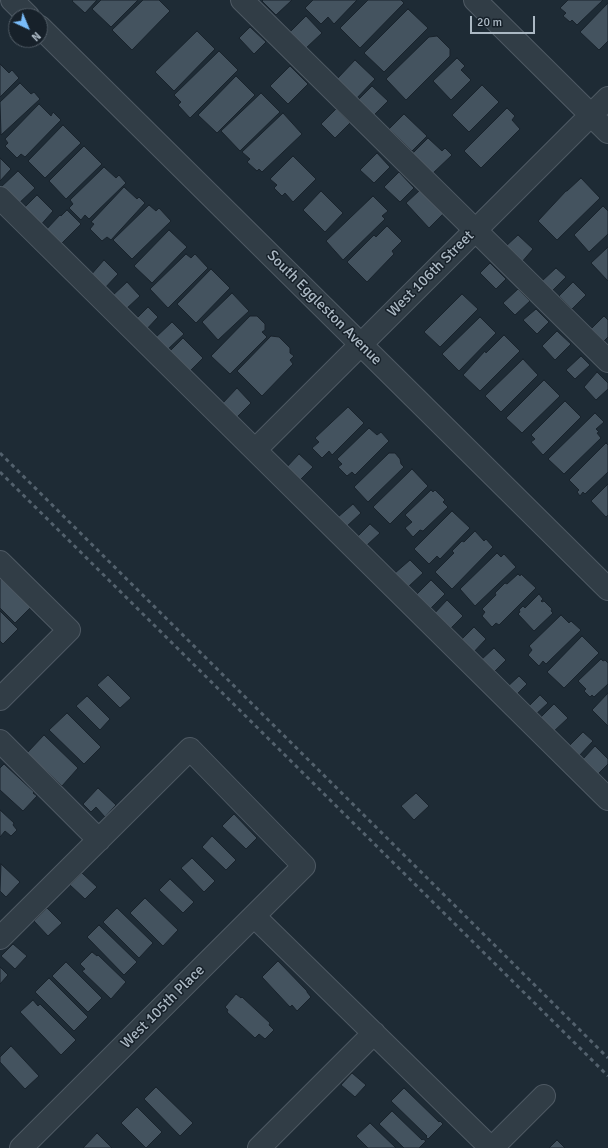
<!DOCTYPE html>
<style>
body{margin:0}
#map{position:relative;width:608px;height:1148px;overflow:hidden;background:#1e2b35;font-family:Signika,sans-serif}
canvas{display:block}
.north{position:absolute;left:8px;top:8px;width:40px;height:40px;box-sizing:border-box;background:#17212a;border:1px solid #525d67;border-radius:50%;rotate:136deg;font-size:11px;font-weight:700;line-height:16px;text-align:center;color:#abb8c3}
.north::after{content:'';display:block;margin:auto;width:14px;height:18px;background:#79bcfa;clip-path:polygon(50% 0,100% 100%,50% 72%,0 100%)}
.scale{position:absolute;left:470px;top:16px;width:65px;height:18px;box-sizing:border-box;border:2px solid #abb8c3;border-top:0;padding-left:5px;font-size:12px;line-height:14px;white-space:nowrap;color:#abb8c3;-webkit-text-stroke:3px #17212a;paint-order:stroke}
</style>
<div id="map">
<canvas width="608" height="1148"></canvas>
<div class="north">N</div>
<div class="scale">20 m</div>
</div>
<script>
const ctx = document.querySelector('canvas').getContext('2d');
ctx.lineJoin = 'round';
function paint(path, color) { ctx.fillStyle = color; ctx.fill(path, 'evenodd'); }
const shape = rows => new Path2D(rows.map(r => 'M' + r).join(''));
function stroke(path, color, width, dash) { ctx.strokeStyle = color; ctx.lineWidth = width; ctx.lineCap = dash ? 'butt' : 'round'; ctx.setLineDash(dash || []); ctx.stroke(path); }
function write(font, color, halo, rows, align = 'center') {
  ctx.font = font + ' Signika,sans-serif'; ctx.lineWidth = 3; ctx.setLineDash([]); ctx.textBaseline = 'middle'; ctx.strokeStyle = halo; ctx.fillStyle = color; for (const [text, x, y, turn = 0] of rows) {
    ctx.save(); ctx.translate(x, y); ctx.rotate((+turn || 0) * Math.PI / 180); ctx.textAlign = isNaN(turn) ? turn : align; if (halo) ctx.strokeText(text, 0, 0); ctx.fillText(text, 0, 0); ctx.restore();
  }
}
const building = shape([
 [73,0,97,0,85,13,72,1,73,0],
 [101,0,138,0,111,27,92,9,101,0],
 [143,0,159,0,170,11,132,50,112,30,143,0],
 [263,0,292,0,276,15,262,1,263,0],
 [313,0,357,0,334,24,328,17,321,24,305,8,313,0],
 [368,0,401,0,404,3,360,48,340,28,368,0],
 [568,0,603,0,577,25,572,20,570,22,563,16,566,13,560,8,568,0],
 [608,3,608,41,599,50,580,32,608,3],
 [408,9,428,28,384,72,364,53,408,9],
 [306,16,322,33,305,49,289,33,306,16],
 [250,27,266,42,254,54,239,38,250,27],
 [197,31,215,49,174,91,155,72,197,31],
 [437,36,450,49,450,56,406,100,386,79,429,37,437,36],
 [219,51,238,70,190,118,178,105,181,102,174,95,219,51],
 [457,58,465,66,461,70,471,80,451,100,433,81,457,58],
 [355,60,375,79,356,99,337,79,355,60],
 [0,64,9,73,12,70,19,78,0,97,0,64],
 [290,66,308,84,288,104,270,86,290,66],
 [236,76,255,95,217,133,198,115,236,76],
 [20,83,31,94,34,92,40,99,1,135,0,102,20,83],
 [482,85,499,102,469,132,452,115,482,85],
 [372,86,388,101,373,116,357,101,372,86],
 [261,93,280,112,240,151,221,131,261,93],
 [39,104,51,116,53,112,61,120,25,157,21,154,17,158,5,146,8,143,5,139,39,104],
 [507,108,515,116,512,120,520,129,481,168,464,151,507,108],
 [336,109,350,123,335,138,321,124,336,109],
 [283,113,302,134,262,172,259,169,257,171,247,162,250,159,242,152,283,113],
 [404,114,427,136,412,151,389,129,404,114],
 [63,125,81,143,45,178,28,161,63,125],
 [428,138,442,151,445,148,452,155,432,174,412,154,428,138],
 [84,146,102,164,66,199,49,181,84,146],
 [377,153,390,167,374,183,360,170,377,153],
 [293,156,316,179,293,202,285,193,282,196,274,188,277,185,270,179,293,156],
 [0,158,11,169,0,181,0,158],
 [104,167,116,178,119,175,126,183,89,219,85,215,81,220,69,208,73,204,70,200,104,167],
 [18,171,35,188,17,205,0,188,18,171],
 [399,172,414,188,400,202,384,187,399,172],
 [581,178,600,198,557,240,538,221,566,191,567,191,581,178],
 [124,187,137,199,139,197,145,203,111,240,107,237,102,241,90,229,94,224,91,222,124,187],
 [420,190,443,214,429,228,406,203,420,190],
 [321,191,343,213,325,232,303,210,321,191],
 [37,195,53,211,39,227,22,210,37,195],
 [373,196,388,211,382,216,385,219,343,260,326,241,373,196],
 [149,205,156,211,159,208,171,221,132,259,113,240,149,205],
 [603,206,608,211,608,234,589,252,574,235,603,206],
 [67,210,81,224,59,246,44,232,60,215,61,216,67,210],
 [387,226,402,241,392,251,394,254,367,282,347,262,374,235,376,237,387,226],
 [169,230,187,247,152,283,134,266,169,230],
 [518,235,533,249,521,263,505,247,518,235],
 [608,247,608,281,591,263,608,247],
 [186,254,191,258,195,254,208,268,168,308,150,289,186,254],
 [104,260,118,274,104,289,90,276,104,260],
 [490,263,506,279,496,289,480,273,490,263],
 [556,268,566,277,552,291,542,281,556,268],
 [211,269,230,288,196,323,177,304,211,269],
 [127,282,140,296,125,310,111,297,127,282],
 [573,282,586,295,572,309,559,296,573,282],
 [518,289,530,301,515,315,503,303,518,289],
 [232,293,249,311,218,340,202,322,232,293],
 [462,294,478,309,440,347,424,332,462,294],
 [148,307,158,317,145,331,134,321,148,307],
 [536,309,549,322,537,334,523,320,536,309],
 [250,316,257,316,265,324,265,330,262,332,267,337,230,374,211,356,250,316],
 [604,316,608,320,608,337,604,341,591,329,604,316],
 [480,317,496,333,459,371,442,354,480,317],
 [172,322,184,334,167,350,155,338,172,322],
 [557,331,571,344,555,360,542,346,557,331],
 [504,335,520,351,480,391,463,375,485,351,486,353,504,335],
 [271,336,279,337,290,348,290,353,294,356,290,360,293,364,262,396,237,371,271,336],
 [183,338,203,358,189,372,169,352,183,338],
 [581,356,590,365,575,379,566,370,581,356],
 [523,359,538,375,501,412,485,396,523,359],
 [597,372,608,383,608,389,596,400,584,387,597,372],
 [544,380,560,396,522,433,506,418,544,380],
 [237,388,251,403,236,418,222,404,237,388],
 [565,401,581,417,543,455,531,442,535,439,531,435,565,401],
 [348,407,364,423,332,455,329,451,322,458,312,448,319,442,315,438,348,407],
 [595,413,604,422,596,429,599,432,597,433,601,438,564,474,548,459,595,413],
 [369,428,377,435,381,432,389,441,355,475,352,472,347,476,338,467,342,464,337,459,369,428],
 [606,443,608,445,608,472,585,494,583,492,580,496,577,492,579,490,569,480,606,443],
 [389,453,395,453,400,459,401,464,404,467,368,502,354,487,389,453],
 [299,454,313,467,297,483,284,470,299,454],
 [412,469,428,486,390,524,373,507,412,469],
 [608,484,608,515,606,517,591,501,608,484],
 [431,490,433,492,435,490,445,500,443,502,448,507,423,531,420,530,413,537,405,528,412,522,405,515,431,490],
 [353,504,361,513,346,527,338,517,353,504],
 [452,511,470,528,440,559,437,556,429,564,414,549,452,511],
 [370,524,380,533,366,546,357,537,370,524],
 [475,531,484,541,486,539,493,547,452,589,435,572,454,553,452,551,462,541,464,542,475,531],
 [497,553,501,557,504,554,516,567,475,606,460,589,497,553],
 [410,560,423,573,408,587,395,573,410,560],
 [518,574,520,576,521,574,536,588,499,625,496,623,492,627,482,616,485,612,482,609,496,595,495,593,505,583,507,584,518,574],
 [0,575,31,607,15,623,0,608,0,575],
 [431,580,445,594,430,609,416,595,431,580],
 [539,594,543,599,541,601,542,602,544,601,552,609,551,611,553,613,534,631,518,614,520,612,519,610,523,606,525,608,539,594],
 [447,600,463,616,448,631,432,616,447,600],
 [0,611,18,629,3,644,0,641,0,611],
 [561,615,569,623,571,621,581,630,546,664,543,661,539,666,528,655,532,650,529,646,561,615],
 [474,627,486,639,471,655,459,642,474,627],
 [582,636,599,653,564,688,547,672,582,636],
 [494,648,506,660,493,673,481,660,494,648],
 [601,659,603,661,605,660,608,663,608,684,594,697,592,695,590,697,584,691,586,689,578,681,601,659],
 [108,675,131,698,120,708,97,685,108,675],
 [519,676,527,684,514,697,506,688,519,676],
 [608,693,608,726,592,710,608,693],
 [540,695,548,703,534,716,527,708,540,695],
 [87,696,110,719,100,730,76,706,87,696],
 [554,704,568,718,552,733,539,719,554,704],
 [67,713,101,747,84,764,49,730,67,713],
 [583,732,593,741,578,757,568,747,583,732],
 [44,735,78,768,62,786,27,753,44,735],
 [595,746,608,759,608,764,598,774,583,759,595,746],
 [4,764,34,792,33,793,37,796,23,811,0,790,0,768,4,764],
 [98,788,116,805,105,817,96,807,91,812,83,804,98,788],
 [416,793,429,806,414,820,401,806,416,793],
 [0,810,14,823,13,825,17,830,11,836,5,831,0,837,0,810],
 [234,814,257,838,246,849,222,826,234,814],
 [212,836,236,860,226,870,202,847,212,836],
 [192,858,215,881,204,892,181,868,192,858],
 [1,864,20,882,6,897,0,891,1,864],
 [82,873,97,887,85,899,70,885,82,873],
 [170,879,194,902,183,913,159,890,170,879],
 [145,898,178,930,163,946,130,913,145,898],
 [47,908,62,923,48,936,34,921,47,908],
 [117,908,153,943,139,958,103,922,117,908],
 [99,925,137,962,124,975,87,937,99,925],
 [13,944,27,956,15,969,1,956,13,944],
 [92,952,97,956,98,955,126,982,111,999,82,971,85,969,80,964,92,952],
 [278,961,307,991,307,992,311,997,297,1011,292,1005,290,1007,262,977,278,961],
 [66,962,102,998,88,1012,52,976,66,962],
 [0,967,8,975,0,984,0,967],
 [49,978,88,1017,74,1031,35,992,49,978],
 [236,994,241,998,242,997,270,1023,269,1025,274,1030,265,1039,259,1034,255,1038,227,1012,228,1010,225,1007,236,994],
 [33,1000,38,1006,40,1004,76,1040,61,1055,20,1012,33,1000],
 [11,1046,39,1076,25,1089,0,1062,0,1057,11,1046],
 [352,1073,366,1085,355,1097,341,1085,352,1073],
 [156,1087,193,1123,180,1136,144,1099,156,1087],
 [404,1088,439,1122,440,1121,443,1124,428,1139,426,1137,427,1136,391,1101,404,1088],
 [137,1107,162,1132,146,1148,121,1123,137,1107],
 [392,1111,422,1140,423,1139,426,1141,419,1148,404,1148,379,1124,392,1111],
 [370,1123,396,1148,368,1148,356,1136,370,1123],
 [97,1133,112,1148,83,1148,97,1133],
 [557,1140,565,1148,549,1148,557,1140]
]);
const minor = shape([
 [12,0,28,16],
 [242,0,608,361],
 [475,0,608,132],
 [40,27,608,589],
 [0,198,608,799],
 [255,450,608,98],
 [0,562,69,630,0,699],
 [0,741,99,840],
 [254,916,491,1148],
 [0,938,190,749,304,866,21,1148],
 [259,1148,374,1033],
 [492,1148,544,1096]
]);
const rail = shape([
 [0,453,608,1058],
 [0,472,608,1076]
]);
const streetNames = [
 ["West 106th Street",431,274,-45],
 ["South Eggleston Avenue",324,308,45],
 ["West 105th Place",163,1007,-45]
];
paint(building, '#44535f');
stroke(building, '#19232c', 1);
stroke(minor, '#4f5a64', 24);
stroke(minor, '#313d46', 22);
stroke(rail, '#53616d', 3, [4, 4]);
write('15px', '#abb8c3', '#17212a', streetNames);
</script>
